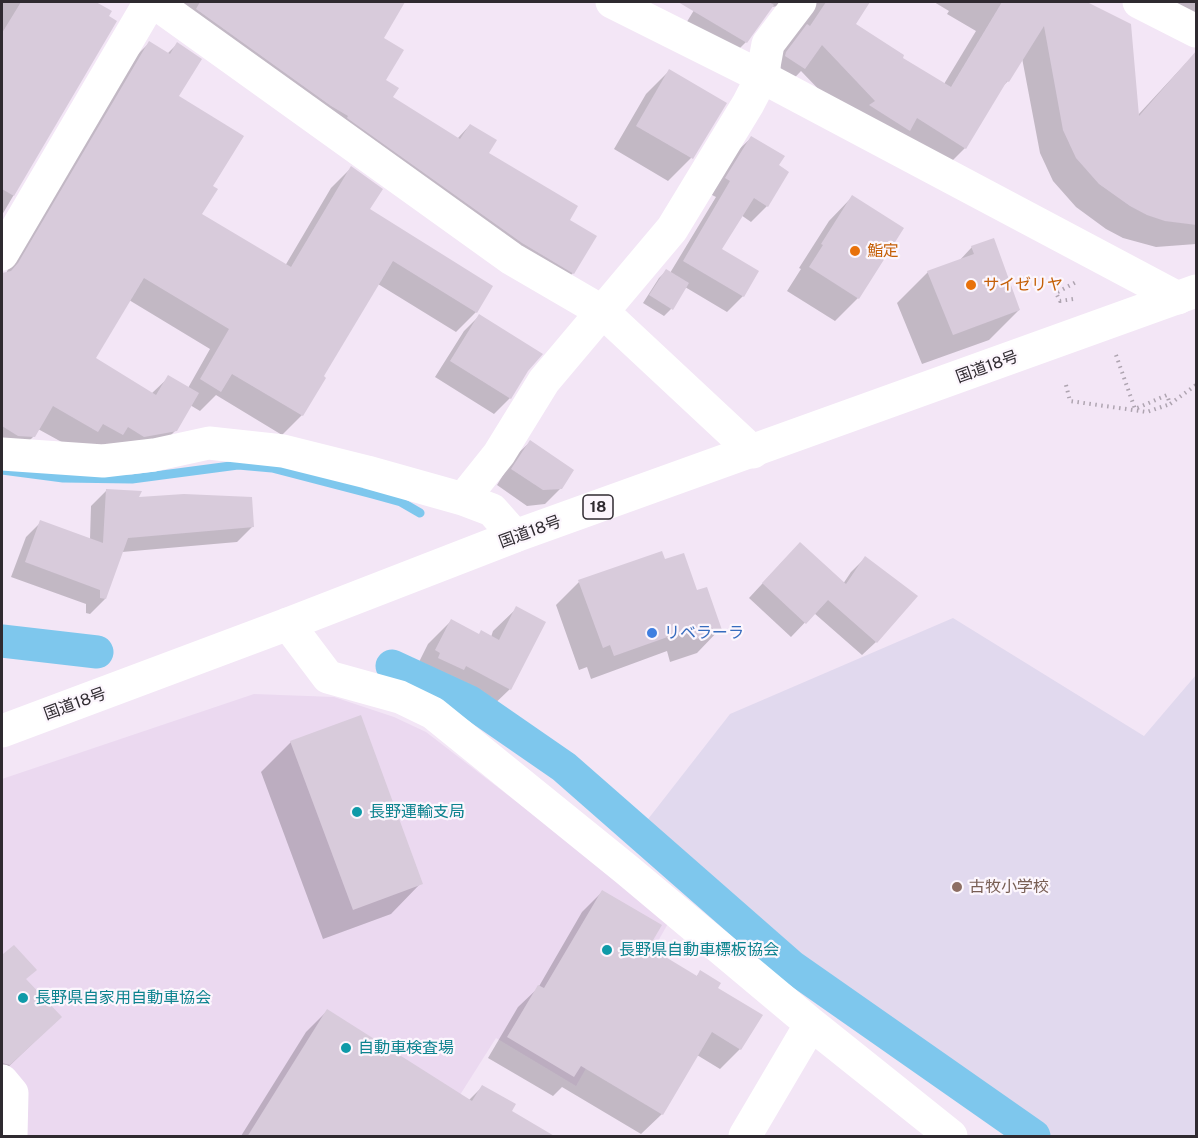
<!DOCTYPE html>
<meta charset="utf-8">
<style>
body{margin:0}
#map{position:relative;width:1198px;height:1138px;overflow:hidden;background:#f3e6f6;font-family:"Public Sans",sans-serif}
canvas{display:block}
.frame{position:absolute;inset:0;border:3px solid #2f2a30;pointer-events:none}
</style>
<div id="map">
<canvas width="1198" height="1138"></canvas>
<div class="frame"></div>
</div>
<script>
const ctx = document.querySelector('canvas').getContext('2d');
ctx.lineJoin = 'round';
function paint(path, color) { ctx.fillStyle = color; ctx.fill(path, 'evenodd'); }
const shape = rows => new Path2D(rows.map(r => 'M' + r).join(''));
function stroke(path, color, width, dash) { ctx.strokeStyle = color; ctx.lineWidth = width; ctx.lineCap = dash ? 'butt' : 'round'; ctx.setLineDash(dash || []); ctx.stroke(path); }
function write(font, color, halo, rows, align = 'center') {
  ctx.font = font + ' "Public Sans","Noto Sans JP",sans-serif'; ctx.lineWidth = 4.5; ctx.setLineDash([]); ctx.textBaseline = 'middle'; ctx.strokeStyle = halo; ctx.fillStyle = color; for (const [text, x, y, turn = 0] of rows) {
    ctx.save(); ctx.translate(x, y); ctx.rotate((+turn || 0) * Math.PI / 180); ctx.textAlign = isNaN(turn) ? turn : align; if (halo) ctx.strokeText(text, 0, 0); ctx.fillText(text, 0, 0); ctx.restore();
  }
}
const built = shape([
 [254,694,334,697,394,717,426,732,670,920,576,1086,496,1038,434,1136,22,1136,2,1066,2,779]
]);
const education = shape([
 [953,618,1144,736,1196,675,1196,1136,1049,1136,791,950,645,823,730,714]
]);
const shadow = shape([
 [2,2,94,2,110,11,107,17,115,22,2,215],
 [140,2,320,2,329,7,332,2,403,2,382,38,384,81,391,97,457,139,470,125,487,153,567,220,573,273,554,292],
 [699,2,857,2,854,25,901,58,944,84,976,31,947,14,949,11,934,2,1067,2,1071,4,1074,2,1083,2,1129,25,1137,116,1186,63,1196,73,1196,244,1156,247,1123,238,1106,229,1076,207,1053,181,1040,153,1022,58,1008,81,1002,87,965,148,942,171,852,124,801,71,781,92,779,6,771,7,746,42,723,65,677,38],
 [1149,2,1196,2,1196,21],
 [149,43,167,54,177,44,177,97,211,187,200,215,285,266,331,188,351,168,368,209,476,312,456,332,378,284,322,377,302,415,282,435,216,395,200,411,190,405,176,430,156,450,78,451,38,429,33,437,13,457,2,456,2,274,6,273,130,62],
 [129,300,210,349,188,388,169,377,151,394,94,359],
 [669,71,725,104,691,158,668,181,614,149,646,94],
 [751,138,777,166,767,206,751,222,741,215,720,249,757,272,743,296,727,312,685,287,671,309,664,316,643,303,659,278,666,271,670,273,716,197,710,194,735,153],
 [852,197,858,298,835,321,787,291,801,269,799,268,829,221],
 [972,247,1019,310,989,340,922,364,897,303,928,272,958,262],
 [479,316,527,370,510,398,494,414,435,377,464,331],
 [530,442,561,488,545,504,527,506,497,485,514,457],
 [106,491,136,499,252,527,237,542,122,552,105,599,90,614,86,613,86,604,11,577,26,537,41,522,90,539,91,506],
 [786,558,843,584,851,572,865,558,876,642,862,655,814,613,791,637,749,598],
 [664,561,696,592,720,629,697,653,670,662,667,651,591,679,587,667,579,670,556,605,579,582],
 [517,608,510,689,486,712,443,689,439,693,416,681,418,677,413,674,428,644,451,621,479,635,491,637,493,631],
 [291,742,421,883,391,914,323,939,261,772],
 [602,892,647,948,696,977,700,972,716,988,740,1049,720,1069,697,1055,662,1114,641,1134,562,1087,553,1096,488,1058,518,1007,538,988,582,912],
 [2,955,60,1017,2,1073],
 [327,1011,468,1101,482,1087,510,1112,553,1136,241,1136,306,1032]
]);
const stream = shape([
 [2,470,63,478,132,479,238,465,272,468,372,494,401,502,420,513]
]);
const canal = shape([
 [2,641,97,652],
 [392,666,470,702,564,767,791,966,1034,1136]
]);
const building = shape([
 [21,2,96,2,112,11,109,16,117,21,14,196,2,189,2,33],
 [200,2,405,2,384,38,404,50,386,80,399,88,393,97,460,139,470,124,497,140,489,153,578,206,570,220,597,236,574,274,522,243,347,118,348,116,331,106,196,9],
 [678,2,769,2,774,5,747,43],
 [826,2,870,2,856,24,904,55,903,58,951,87,1002,2,1087,2,1131,24,1139,116,1197,50,1197,225,1165,221,1147,215,1130,206,1099,184,1076,158,1063,130,1044,26,1009,82,1007,81,966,149,917,118,910,131,869,105,875,101,822,45,805,69,785,56,786,52,807,24,810,26],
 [149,41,170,54,177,42,202,59,179,96,244,136,213,186,218,189,202,214,291,267,351,166,383,189,370,209,493,286,477,313,393,261,324,376,326,378,303,416,232,374,221,392,200,379,229,329,144,278,96,358,156,395,168,375,199,393,177,431,144,437,128,427,123,435,103,424,98,432,53,406,35,437,18,436,2,426,2,273,11,271,18,263],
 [669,69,727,103,693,159,636,126],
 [751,136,785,156,779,165,789,172,768,207,754,198,722,249,759,271,744,297,683,261,730,181,725,178],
 [852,195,904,228,859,299,809,267,823,245,821,244],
 [994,238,1020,310,953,335,927,271,974,254,971,246],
 [666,269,689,283,673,310,649,295],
 [479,314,543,354,528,371,511,399,450,361],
 [530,440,574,470,562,489,543,490,511,469],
 [106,489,142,491,139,497,184,494,252,497,254,527,128,538,106,599,100,598,100,590,25,562,40,520,103,543],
 [800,542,846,584,865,556,918,596,877,643,828,600,806,624,762,583],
 [662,551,665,559,684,553,697,590,707,587,722,630,694,640,690,629,614,656,610,645,603,648,578,580],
 [516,606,546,622,511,690,466,666,464,670,438,658,440,653,435,650,451,619,479,634,481,630,499,640],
 [361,715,423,884,353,910,290,741],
 [602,890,662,925,649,947,697,976,700,970,721,983,718,988,763,1015,741,1050,712,1032,663,1115,581,1066,574,1077,507,1037,538,985,544,988],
 [14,945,37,970,26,979,62,1017,10,1065,2,1063,2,952,3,954],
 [327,1009,472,1101,482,1085,516,1104,512,1111,556,1137,247,1137]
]);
const path = shape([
 [1073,299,1060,301,1056,293,1078,281],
 [1116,355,1135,409,1167,395,1170,404,1196,385],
 [1066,385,1070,401,1147,412,1170,404]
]);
const minor = shape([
 [154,2,512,259,603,312,753,452],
 [612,2,762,77,1178,298],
 [1139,2,1196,31],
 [2,254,150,2],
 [2,454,103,461,154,455,209,443,283,451,367,472,463,499,492,510,515,536],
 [463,499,499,454,544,381,672,229,748,104,762,77,768,44,800,2],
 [288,624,328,677,400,697,433,713,627,870,811,1024,951,1136],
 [2,1081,12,1093,11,1136],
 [745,1136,811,1024]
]);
const highway = shape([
 [2,731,288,624,515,536,1196,291]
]);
const markers = [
 [855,251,6,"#e8710a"],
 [971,285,6,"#e8710a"],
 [652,633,6,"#3f7fe0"],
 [357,812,6,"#0f9aa8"],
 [957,887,6,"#8d6e63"],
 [607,950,6,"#0f9aa8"],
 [23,998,6,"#0f9aa8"],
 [346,1048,6,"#0f9aa8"]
];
const shields = [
 [598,507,30]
];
const shieldNames = [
 ["18",598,507]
];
const foodNames = [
 ["鮨定",867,251],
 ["サイゼリヤ",983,285]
];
const streetNames = [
 ["国道18号",987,367,-20],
 ["国道18号",530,532,-20],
 ["国道18号",75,704,-20]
];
const shopNames = [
 ["リベラーラ",664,633]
];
const cultureNames = [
 ["長野運輸支局",369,812],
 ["長野県自動車標板協会",619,950],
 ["長野県自家用自動車協会",35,998],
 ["自動車検査場",358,1048]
];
const educationNames = [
 ["古牧小学校",969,887]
];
paint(built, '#ebd9f0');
paint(education, '#e1d9ee');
paint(shadow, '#0003');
stroke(stream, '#7ec7ed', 9);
stroke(canal, '#7ec7ed', 33);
paint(building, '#d8cbdb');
stroke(path, '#aea4b0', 4, [1.5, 4.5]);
stroke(minor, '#fff', 33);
stroke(highway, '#fff', 33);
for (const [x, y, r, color] of markers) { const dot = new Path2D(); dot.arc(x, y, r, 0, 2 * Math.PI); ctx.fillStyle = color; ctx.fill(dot); stroke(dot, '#fcf6fd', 2); }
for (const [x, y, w] of shields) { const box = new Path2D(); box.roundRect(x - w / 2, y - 12, w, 24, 4.5); ctx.fillStyle = '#fcf6fd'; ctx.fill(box); stroke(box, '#2f2a30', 1.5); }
write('bold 15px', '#2f2a30', null, shieldNames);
write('16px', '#c56008', '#fcf6fd', foodNames, 'left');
write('16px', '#2f2a30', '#fcf6fd', streetNames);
write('16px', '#366cbe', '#fcf6fd', shopNames, 'left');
write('16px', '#0d838f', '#fcf6fd', cultureNames, 'left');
write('16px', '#785e54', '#fcf6fd', educationNames, 'left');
</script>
